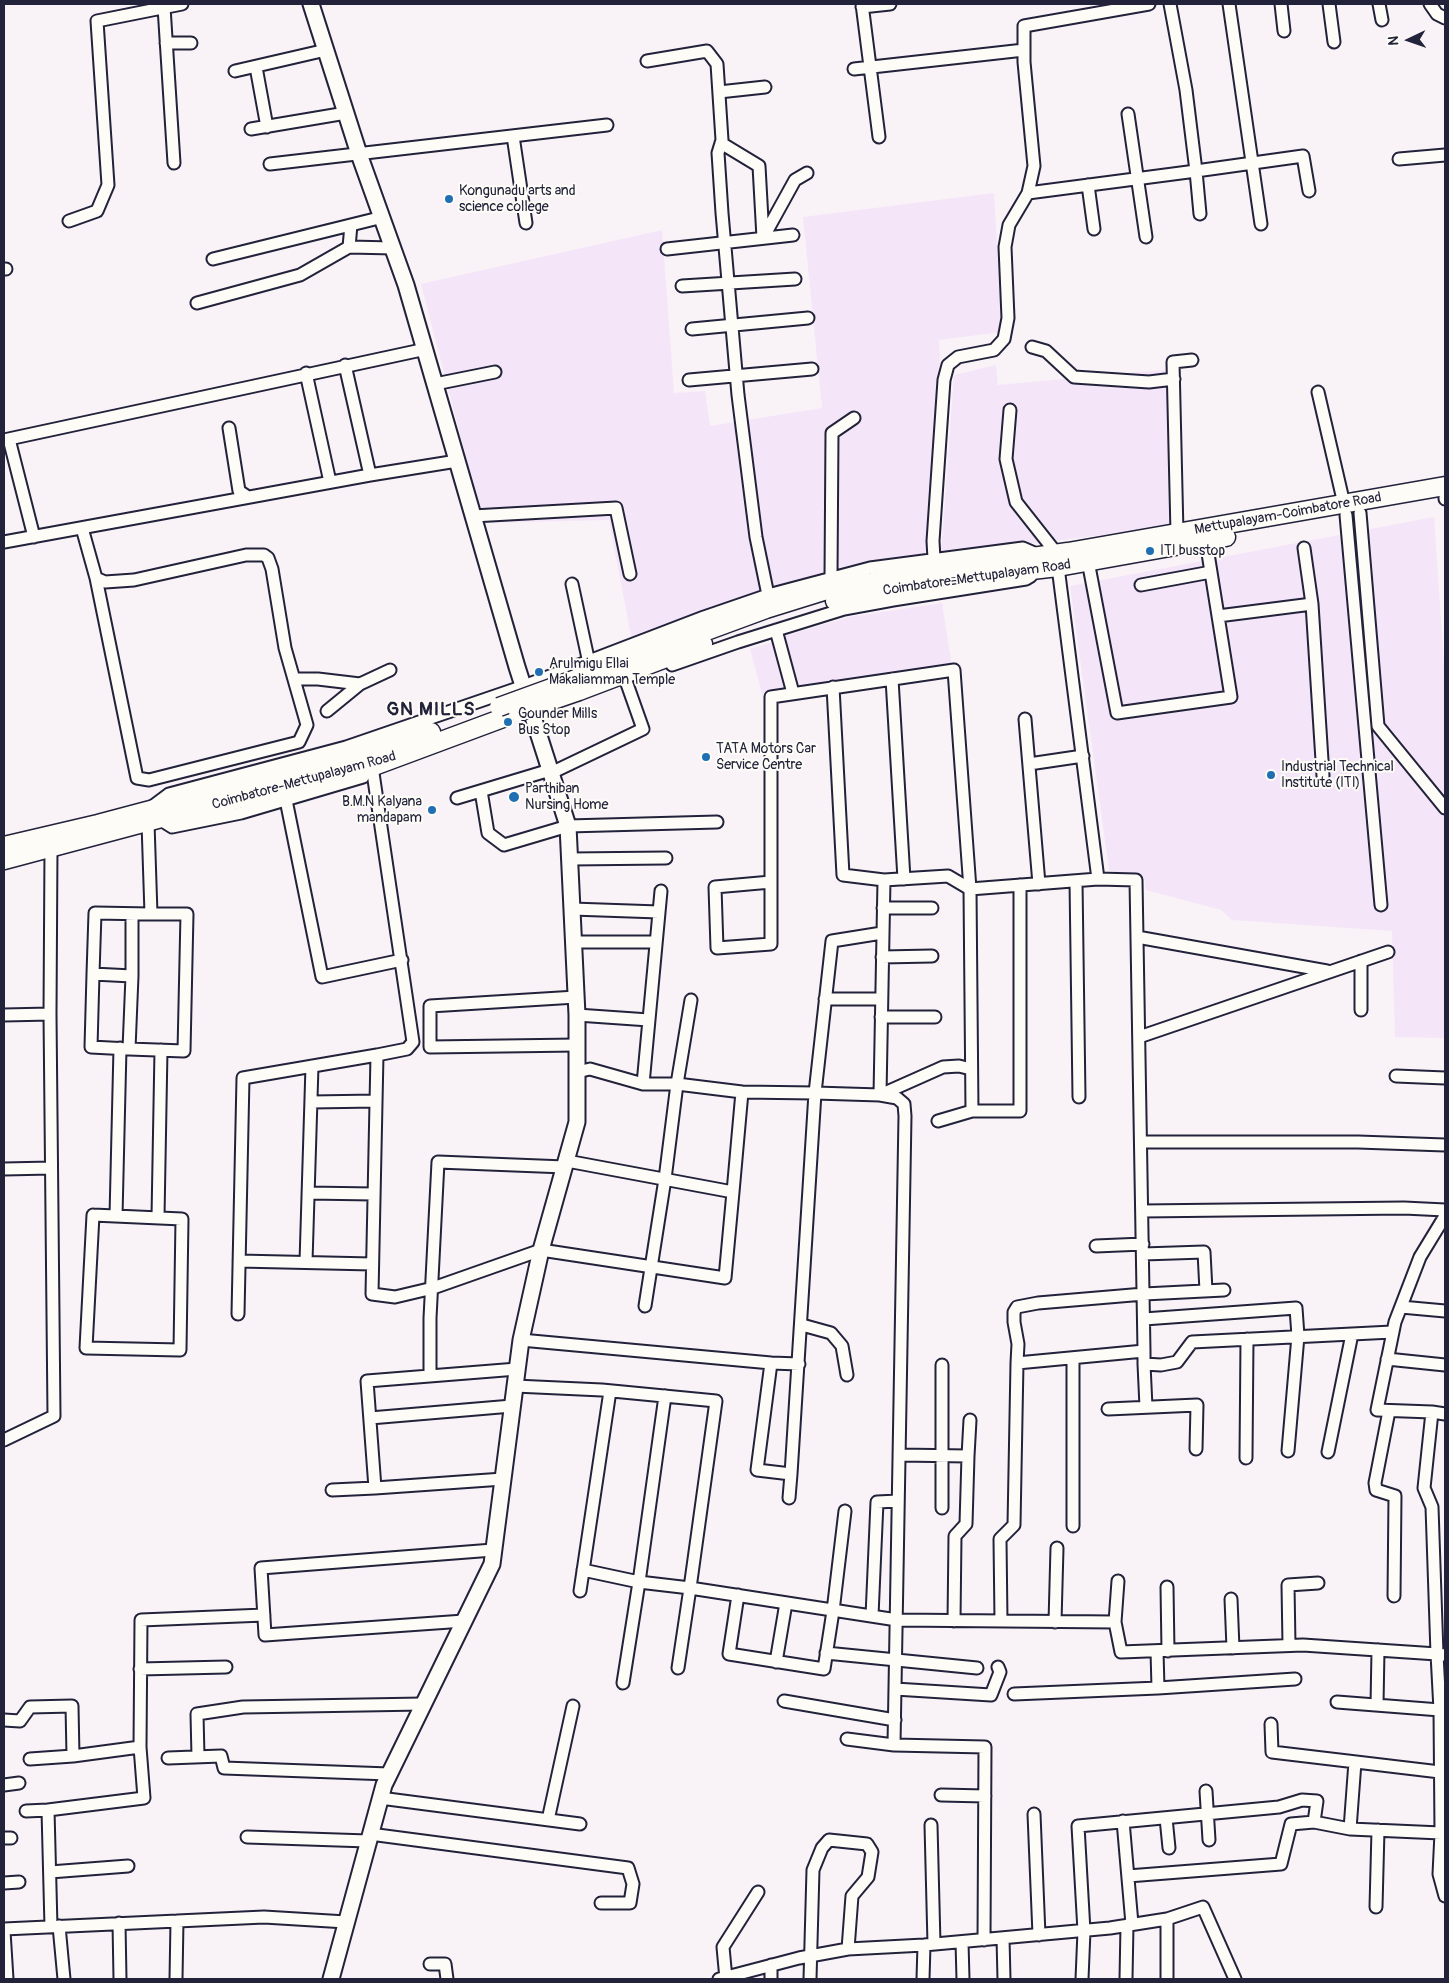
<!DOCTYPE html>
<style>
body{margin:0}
#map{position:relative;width:1449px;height:1983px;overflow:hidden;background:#f9f2f7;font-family:Pangolin,sans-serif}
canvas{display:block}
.frame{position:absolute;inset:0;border:5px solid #22223b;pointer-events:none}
.north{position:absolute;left:1384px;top:15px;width:50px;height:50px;-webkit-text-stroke:4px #fdfcf7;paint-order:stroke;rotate:267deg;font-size:14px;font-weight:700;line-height:20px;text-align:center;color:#22223b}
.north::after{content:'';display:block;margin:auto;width:18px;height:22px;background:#22223b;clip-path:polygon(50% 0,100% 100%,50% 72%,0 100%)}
</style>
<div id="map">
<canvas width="1449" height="1983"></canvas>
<div class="frame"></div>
<div class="north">N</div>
</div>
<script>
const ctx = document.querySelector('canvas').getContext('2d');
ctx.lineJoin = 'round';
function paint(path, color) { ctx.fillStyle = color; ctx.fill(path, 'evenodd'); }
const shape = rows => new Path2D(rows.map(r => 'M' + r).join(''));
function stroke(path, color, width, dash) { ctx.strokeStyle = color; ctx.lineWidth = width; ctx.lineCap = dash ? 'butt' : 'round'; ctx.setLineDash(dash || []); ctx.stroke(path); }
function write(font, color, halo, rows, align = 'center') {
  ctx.font = font + ' Pangolin,sans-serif'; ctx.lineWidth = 4; ctx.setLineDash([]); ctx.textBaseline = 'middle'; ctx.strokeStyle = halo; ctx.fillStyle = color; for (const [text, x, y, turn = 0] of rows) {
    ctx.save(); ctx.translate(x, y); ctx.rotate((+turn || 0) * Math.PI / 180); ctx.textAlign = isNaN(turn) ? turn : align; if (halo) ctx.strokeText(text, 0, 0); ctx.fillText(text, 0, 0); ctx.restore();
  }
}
const built = shape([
 [994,193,1002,332,939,340,940,357,928,554,760,594,632,641,609,520,483,523,421,284,662,230,674,393,705,391,710,426,822,408,803,217],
 [996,365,998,385,1173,369,1174,526,941,555,954,375],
 [1434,517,1445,680,1445,1038,1395,1037,1392,931,1232,920,1221,910,1146,890,1145,880,1109,870,1070,586],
 [942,603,952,667,796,690,782,637,849,617],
 [773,642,787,691,763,698,750,649]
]);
const minor = shape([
 [862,4,879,137],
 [1229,4,1261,224],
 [1281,4,1284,31],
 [1329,4,1334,42],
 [1379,4,1382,20],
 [1430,4,1437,14,1445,18],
 [164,7,174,163],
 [862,7,890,4],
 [166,43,191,43],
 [647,61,707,51,717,64,722,140,718,153,722,213,738,395,756,537,768,595],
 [256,67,267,127],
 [854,69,1024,50],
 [235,71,326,50],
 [719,92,765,87],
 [1128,114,1146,237],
 [251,129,346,113],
 [513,136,526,223],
 [721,143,759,166,763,238],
 [1399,159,1445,155],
 [270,164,607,125],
 [1088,185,1094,229],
 [1028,193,1196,171,1186,90,1170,4],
 [1200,214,1196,171,1303,156,1309,191],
 [69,221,97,211,108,185,97,21,182,4],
 [763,238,795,180,807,173],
 [349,247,394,248],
 [667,249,793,235],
 [213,259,383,217],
 [4,269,6,269],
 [682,286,795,279],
 [197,303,300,275,349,247,351,225],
 [692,329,808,318],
 [1032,347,1046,351,1074,377,1149,382,1174,379],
 [345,365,370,475],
 [306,373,330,482],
 [689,380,812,369],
 [435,384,495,372],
 [1318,392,1344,504],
 [1010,410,1006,459,1016,502,1057,554],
 [229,428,239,491,248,497],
 [9,439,34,537],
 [4,440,426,349],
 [1445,497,1445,499],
 [1360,513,1378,726,1445,808],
 [1346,515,1381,905],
 [473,516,616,508,630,574],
 [82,528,96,578,105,582,134,580,246,555,264,555,268,558,272,569,285,648,307,725,299,742,149,780,137,778,96,578],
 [1177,533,1173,362,1192,360],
 [4,542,370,475,457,461],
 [1304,548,1312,604,1323,776],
 [934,559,933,541,944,380,948,365,958,357,994,350,1004,339,1008,318,1005,247,1009,225,1028,193,1034,166,1024,62,1024,26,1149,4],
 [1088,561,1117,713,1231,697,1206,541],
 [831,577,832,433,854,418],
 [572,584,589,663],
 [1141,585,1211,572],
 [1218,616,1312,604],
 [776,630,793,693],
 [672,665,738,642,844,609,893,600,1026,579,1031,576],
 [295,679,318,679,360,684],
 [892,679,904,879],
 [833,687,843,875,884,880],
 [327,711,360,684,390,670],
 [1025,719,1039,884],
 [1029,764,1083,756],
 [373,773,413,1042,407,1049,377,1055],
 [551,773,643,729,626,681],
 [481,791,488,833,504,845,568,826,717,822],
 [457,798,550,770],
 [286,800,322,977,402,960],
 [153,806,169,794,346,747,524,686,704,617,768,595,870,568,1023,548,1039,555],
 [161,820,172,827,241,813,363,777],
 [570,859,666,858],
 [1076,881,1079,1097],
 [771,882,715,887,717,948,771,944,771,697,954,670,970,889,972,1111,1020,1111,1020,885],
 [661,891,643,1084,677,1084,742,1092,733,1192],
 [883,908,932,908],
 [572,909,659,912],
 [1137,937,1327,971],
 [574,942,656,942],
 [882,957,932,956],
 [1361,961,1361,1010],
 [93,974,132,976,129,1049,91,1047,93,974,95,913,151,914,148,823],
 [132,976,132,914],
 [576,997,430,1006,430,1047,577,1045],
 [825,999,881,999],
 [4,1015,50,1014],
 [577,1015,649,1020],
 [881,1017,935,1017],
 [1139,1037,1388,952],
 [129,1049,184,1051,187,914,151,914],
 [577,1072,590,1069,643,1084],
 [1396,1076,1445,1078],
 [742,1092,815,1093,832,941,882,933],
 [311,1102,376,1101],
 [938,1121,972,1111],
 [1141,1142,1358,1142,1445,1145],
 [4,1169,51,1168],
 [308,1193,374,1194],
 [1142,1211,1404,1208,1445,1210],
 [93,1215,182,1219,180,1350,86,1348,93,1215],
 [116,1216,120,1048],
 [1445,1216,1420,1257,1395,1322,1377,1410,1432,1412,1424,1488,1432,1507,1437,1654,1445,1655],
 [158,1217,161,1050],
 [1096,1246,1143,1244],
 [1143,1254,1204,1252,1206,1291],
 [239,1261,372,1264],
 [306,1262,312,1066],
 [645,1306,665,1179,677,1084,691,1000],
 [1401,1307,1445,1311],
 [238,1314,243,1078,377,1055,372,1294,395,1297,433,1288,541,1250,725,1278,733,1192,567,1161],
 [1144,1319,1296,1308,1298,1336,1288,1451],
 [802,1325,831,1333,842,1346,847,1375],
 [521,1340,771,1363,757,1470,791,1474,815,1093,880,1095,943,1067,959,1066,971,1069],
 [1144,1351,1144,1364,1161,1365,1177,1362,1192,1342,1392,1332],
 [1073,1358,1073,1526],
 [1387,1359,1445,1365],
 [771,1363,799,1364],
 [1017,1363,1018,1344,1014,1322,1014,1312,1017,1307,1038,1303,1144,1294,1224,1290],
 [1144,1364,1146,1407],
 [942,1365,942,1508],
 [430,1376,430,1318,438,1162,565,1167],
 [515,1386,602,1390,716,1401,690,1588,897,1620,1115,1622,1121,1652,1303,1645,1437,1654,1440,1710,1445,1711],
 [665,1396,639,1582,690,1588,678,1668],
 [1108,1409,1197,1405,1196,1449],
 [1389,1411,1375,1483,1376,1490,1395,1496,1394,1596],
 [1432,1412,1445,1414],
 [370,1418,512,1406],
 [4,1440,54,1416,50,1014,51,848],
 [1328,1452,1352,1334],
 [899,1455,968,1456,966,1524,955,1536,954,1621],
 [968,1456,970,1420],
 [1246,1458,1247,1339],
 [375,1488,503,1479],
 [332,1490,375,1488,367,1381,517,1369],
 [789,1498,791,1474],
 [583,1570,639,1582,623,1683],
 [1167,1587,1168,1651],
 [580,1591,610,1391],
 [738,1595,729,1654,824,1669,833,1611,845,1511],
 [1231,1599,1233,1648],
 [872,1616,877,1502,898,1501],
 [464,1621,265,1635,261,1568,493,1550],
 [1001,1621,1000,1539,1014,1525,1017,1363,1144,1351,1136,880,1098,879],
 [1055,1622,1057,1548],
 [1115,1622,1118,1581],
 [1289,1645,1288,1585,1318,1583],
 [1157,1651,1158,1688,1295,1679],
 [826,1653,977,1668],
 [776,1662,786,1603],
 [140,1669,226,1667],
 [895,1689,991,1695,1000,1672,998,1667],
 [1014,1694,1158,1688],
 [784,1701,895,1720],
 [1337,1702,1440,1710,1441,1833,1439,1874,1445,1896],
 [1377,1705,1378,1650],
 [4,1720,20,1721,30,1707,72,1706,73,1756,140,1747,144,1798,48,1810,51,1927],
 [1271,1724,1272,1752,1440,1772],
 [847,1739,894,1745,985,1747,984,1940],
 [894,1745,905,1116,904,1104,897,1098,880,1095,884,880,948,876,970,889,1098,879,1058,567],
 [140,1747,141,1620,264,1615],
 [198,1757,197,1714,243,1707,423,1704],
 [168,1758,221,1756,224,1768,389,1774],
 [30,1759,73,1756],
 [4,1785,19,1783],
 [1206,1791,1209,1840],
 [941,1795,985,1796],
 [380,1798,580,1824],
 [26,1811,48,1810],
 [1034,1814,1039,1935],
 [1166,1818,1169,1848],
 [548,1820,573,1706],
 [1123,1821,1132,1924],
 [931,1825,934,1944],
 [1350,1829,1355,1762],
 [370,1834,628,1868,633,1884,630,1903,601,1903],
 [247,1837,368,1841],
 [4,1838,11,1838],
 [50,1872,128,1866],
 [1128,1876,1281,1864,1291,1824,1314,1822],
 [4,1883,19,1882],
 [1376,1907,1378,1830],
 [1167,1919,1167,1979],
 [119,1923,120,1979],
 [59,1926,64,1979],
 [4,1929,264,1917,346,1922],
 [4,1931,7,1979],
 [1003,1938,1004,1979],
 [962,1942,963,1979],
 [430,1964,445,1964,447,1979],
 [771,1965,771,1979],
 [176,1979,177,1921],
 [719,1979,799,1958,848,1949,924,1945,1110,1928,1167,1919,1203,1907,1235,1979],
 [726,1979,723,1947,758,1892],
 [810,1979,813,1870,822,1848,829,1840,867,1844,872,1852,868,1877,852,1896,848,1949],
 [923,1979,924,1945],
 [1082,1979,1084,1931,1078,1826,1279,1807,1302,1800,1317,1801,1314,1822,1350,1829,1441,1833],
 [1126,1979,1127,1925]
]);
const major = shape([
 [311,4,359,154,406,285,517,667,568,826,577,1015,577,1122,541,1250,521,1340,492,1564,384,1785,331,1979]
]);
const highway = shape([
 [1005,573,1058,567,1226,537],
 [835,601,910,586],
 [576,679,766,609,827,590,933,571,1068,552,1445,486],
 [579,691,703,644],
 [4,846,98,824,373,751,431,732],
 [4,860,195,809,300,785,374,766,503,718]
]);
const highwayBridge = shape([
 [499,707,576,679],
 [518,712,579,691]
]);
const markers = [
 [449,199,5,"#1f6fb2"],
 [1150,551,5,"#1f6fb2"],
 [539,672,5,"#1f6fb2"],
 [508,722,5,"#1f6fb2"],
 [706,757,5,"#1f6fb2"],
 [1271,775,5,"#1f6fb2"],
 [514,797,6,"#1f6fb2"],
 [432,810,5,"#1f6fb2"]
];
const poiNames = [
 ["Kongunadu arts and",459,191],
 ["science college",459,207],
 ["ITI busstop",1160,551],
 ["Arulmigu Ellai",549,664],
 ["Makaliamman Temple",549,680],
 ["Gounder Mills",518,714],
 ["Bus Stop",518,730],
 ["TATA Motors Car",716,749],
 ["Service Centre",716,765],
 ["Industrial Technical",1281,767],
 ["Institute (ITI)",1281,783],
 ["Parthiban",525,789],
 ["Nursing Home",525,805],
 ["B.M.N Kalyana",422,802,"right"],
 ["mandapam",422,818,"right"]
];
const streetNames = [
 ["Mettupalayam-Coimbatore Road",1288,514,-10],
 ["Coimbatore-Mettupalayam Road",977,578,-8],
 ["Coimbatore-Mettupalayam Road",304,781,-15]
];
const districtNames = [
 ["GN MILLS",431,710]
];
paint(built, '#f4e6f8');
stroke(minor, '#22223b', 15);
stroke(major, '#22223b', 19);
stroke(highway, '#22223b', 21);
stroke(minor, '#fdfcf7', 11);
stroke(major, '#fdfcf7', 15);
stroke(highway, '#fdfcf7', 18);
stroke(highwayBridge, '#22223b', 21, []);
stroke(highwayBridge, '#fdfcf7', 18);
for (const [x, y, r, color] of markers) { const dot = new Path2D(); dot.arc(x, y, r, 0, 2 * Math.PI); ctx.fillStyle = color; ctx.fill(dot); stroke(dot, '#fdfcf7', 2); }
write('14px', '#22223b', '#fdfcf7', poiNames, 'left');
write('14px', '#22223b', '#fdfcf7', streetNames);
ctx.letterSpacing = '1px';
write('bold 19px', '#22223b', '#fdfcf7', districtNames);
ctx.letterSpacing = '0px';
</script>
